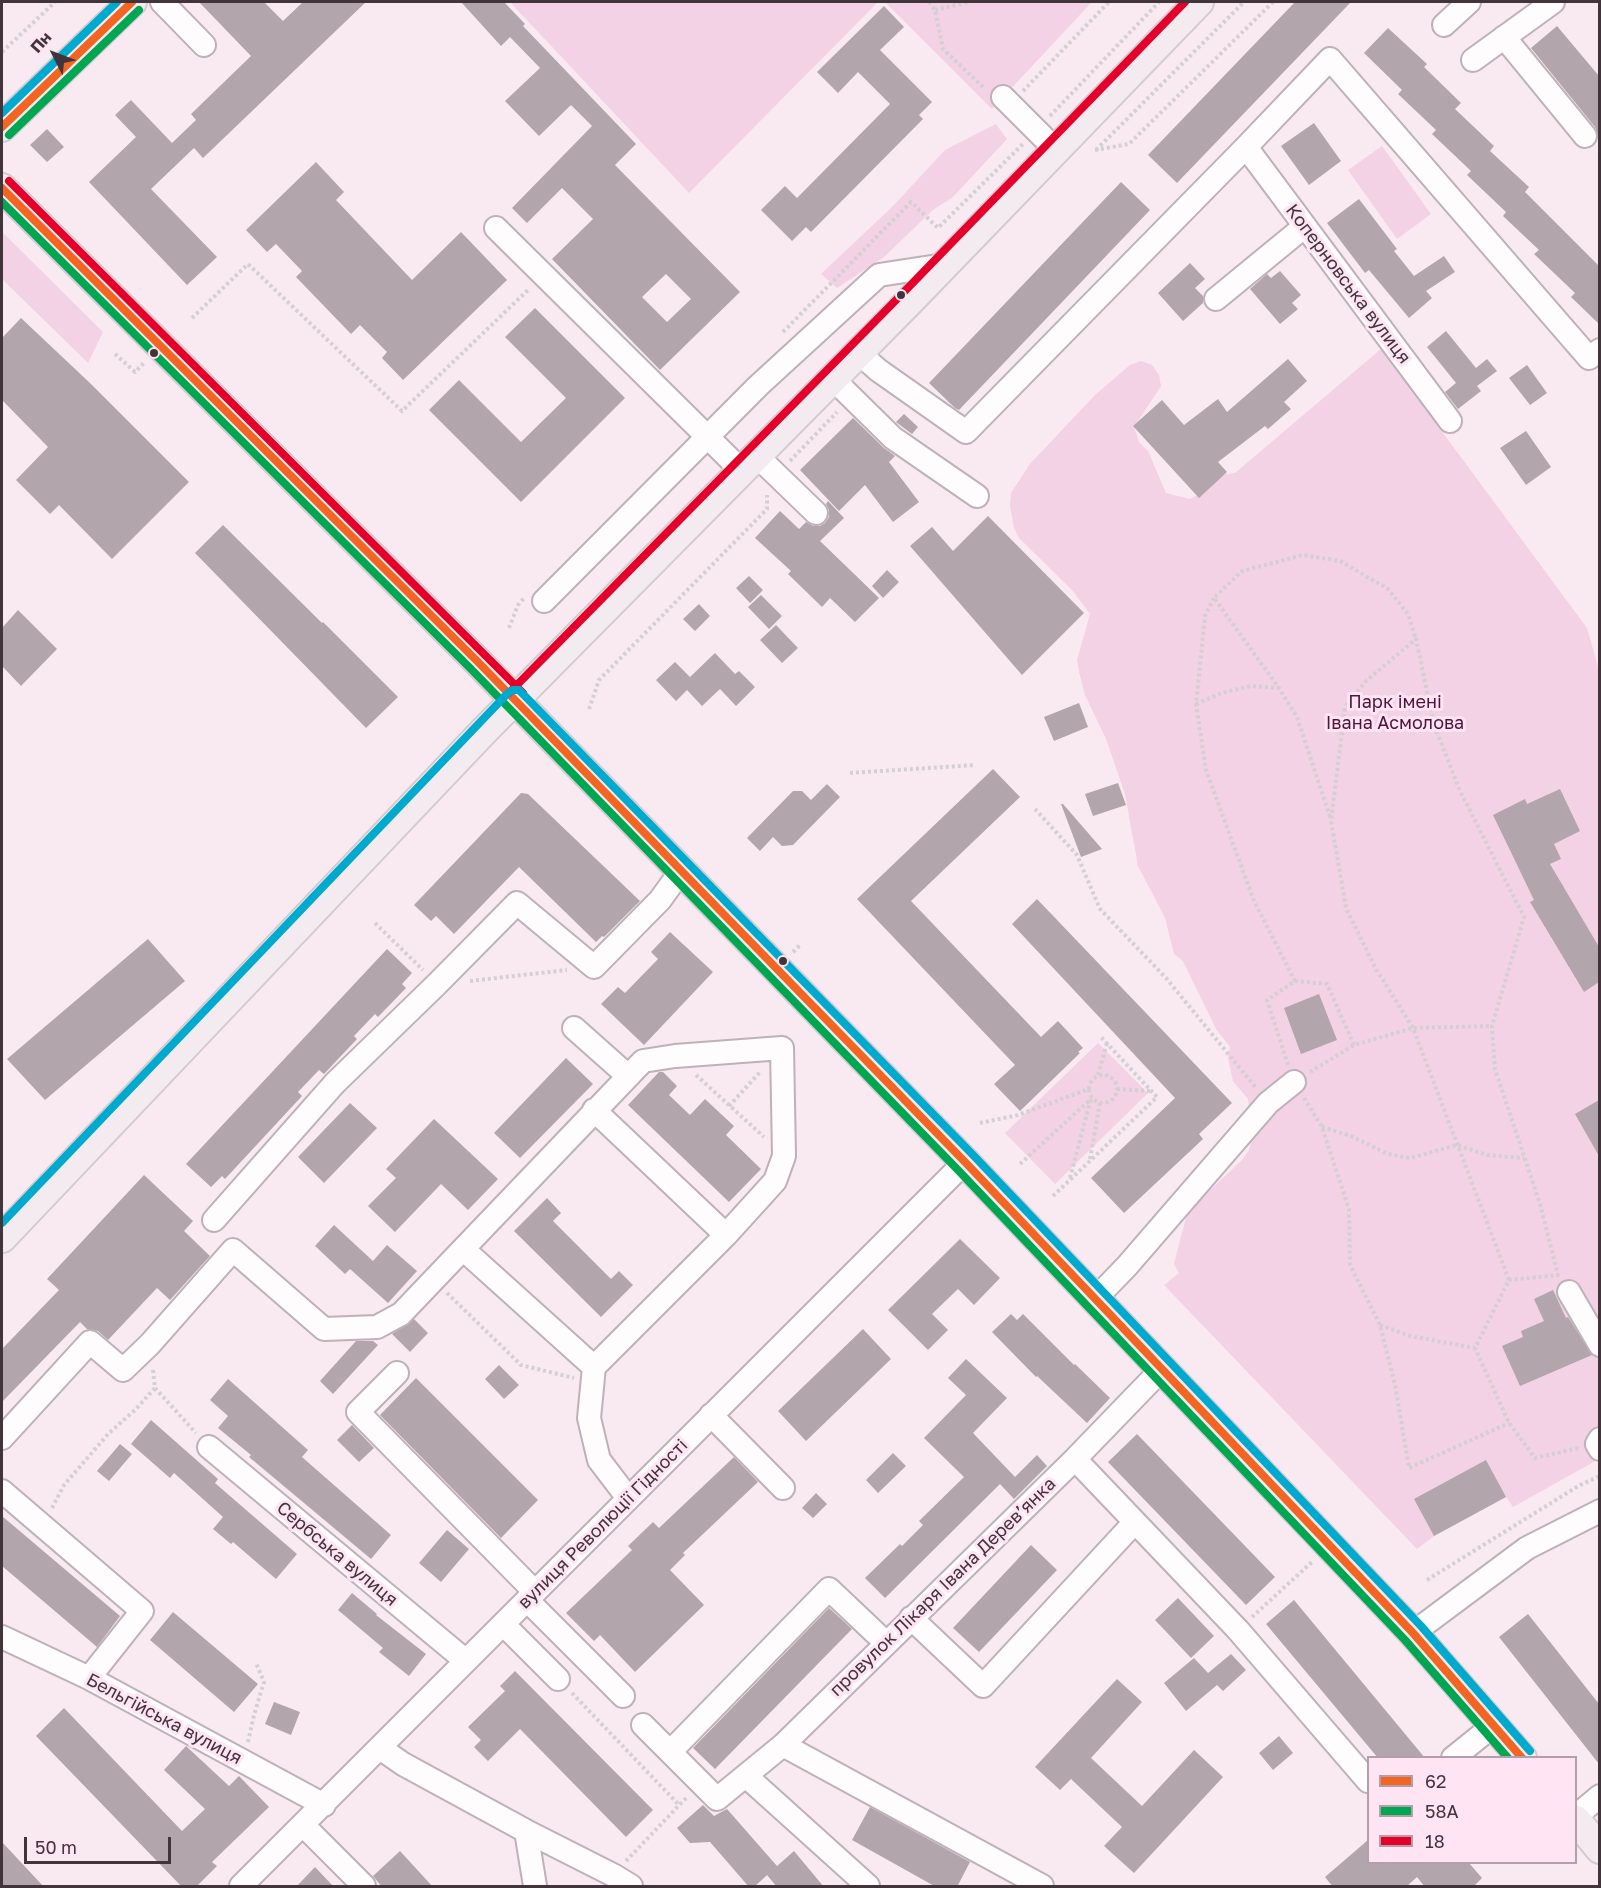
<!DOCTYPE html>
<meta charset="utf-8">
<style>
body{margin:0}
#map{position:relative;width:1601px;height:1888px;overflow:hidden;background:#f9eaf2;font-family:"Golos Text",sans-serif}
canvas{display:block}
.frame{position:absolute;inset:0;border:3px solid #41343b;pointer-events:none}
.legend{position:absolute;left:1367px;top:1756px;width:210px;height:108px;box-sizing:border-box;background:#ffe4f3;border:2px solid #b39ea9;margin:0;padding:8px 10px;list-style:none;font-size:18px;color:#41343b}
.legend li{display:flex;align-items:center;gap:12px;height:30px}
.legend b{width:30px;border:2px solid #b39ea9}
.north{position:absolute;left:24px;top:24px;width:60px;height:60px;-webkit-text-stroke:4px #ffe4f3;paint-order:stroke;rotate:312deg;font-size:16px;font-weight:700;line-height:24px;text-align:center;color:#41343b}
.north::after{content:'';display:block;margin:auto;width:21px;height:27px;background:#41343b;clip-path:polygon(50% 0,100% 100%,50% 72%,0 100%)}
.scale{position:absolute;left:24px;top:1837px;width:147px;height:27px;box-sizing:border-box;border:3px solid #41343b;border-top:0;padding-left:8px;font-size:18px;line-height:21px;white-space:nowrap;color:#41343b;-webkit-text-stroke:4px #ffe4f3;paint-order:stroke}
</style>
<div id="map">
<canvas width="1601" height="1888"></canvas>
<div class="frame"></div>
<ul class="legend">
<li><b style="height:8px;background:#f26522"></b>62</li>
<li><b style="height:8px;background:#00a651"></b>58А</li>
<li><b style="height:8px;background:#e4002b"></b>18</li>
</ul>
<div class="north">Пн</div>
<div class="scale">50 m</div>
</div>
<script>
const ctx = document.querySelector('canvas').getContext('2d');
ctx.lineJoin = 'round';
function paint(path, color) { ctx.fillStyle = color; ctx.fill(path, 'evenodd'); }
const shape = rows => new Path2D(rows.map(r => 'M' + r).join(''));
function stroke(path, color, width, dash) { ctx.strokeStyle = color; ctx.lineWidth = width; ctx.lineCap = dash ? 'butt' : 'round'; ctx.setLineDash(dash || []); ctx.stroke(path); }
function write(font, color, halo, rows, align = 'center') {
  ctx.font = font + ' "Golos Text",sans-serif'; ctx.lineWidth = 6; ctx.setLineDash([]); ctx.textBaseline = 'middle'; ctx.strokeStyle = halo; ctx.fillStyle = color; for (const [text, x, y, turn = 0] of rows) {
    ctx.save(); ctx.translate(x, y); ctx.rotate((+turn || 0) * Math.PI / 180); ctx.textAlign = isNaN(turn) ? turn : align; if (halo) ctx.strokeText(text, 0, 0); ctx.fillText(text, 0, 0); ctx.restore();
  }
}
const green = shape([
 [510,2,878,2,689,193],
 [885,2,1092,2,992,109],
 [996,124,1007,139,952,198,934,209,884,257,837,288,821,274,893,206,945,150],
 [1382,146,1431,214,1397,239,1348,170],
 [2,232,103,332,88,363,2,279],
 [1381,349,1587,628,1600,674,1599,1459,1513,1507,1506,1497,1434,1536,1417,1549,1164,1285,1179,1273,1174,1264,1186,1217,1194,1205,1242,1160,1249,1150,1252,1139,1248,1099,1233,1081,1228,1058,1230,1047,1216,1029,1183,961,1174,954,1165,918,1138,866,1125,794,1106,739,1085,695,1079,672,1077,660,1090,614,1072,590,1019,538,1014,528,1010,506,1011,493,1030,464,1095,395,1130,365,1141,361,1152,365,1159,375,1161,386,1134,427,1139,442,1148,451,1166,493,1190,499,1201,493,1217,475,1235,473],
 [1098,1043,1148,1093,1055,1184,1005,1133]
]);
const building = shape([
 [199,2,264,2,283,21,303,2,366,2,203,158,194,148,151,189,217,257,187,285,89,182,136,137,115,115,131,100,172,143,196,120,191,114,251,56],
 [461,2,504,2,525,24,523,26,636,144,615,165,740,292,660,370,552,259,593,219,562,188,527,223,512,208,592,126,571,105,539,136,505,101,540,68,510,37,501,46],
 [666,274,691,299,667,322,642,297],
 [1295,2,1351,2,1177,183,1148,155],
 [884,6,904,27,880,50,932,102,919,115,923,119,811,232,806,227,792,241,761,210,785,186,797,198,890,104,858,72,838,93,817,72],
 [1557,26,1599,76,1599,139,1595,127,1531,48],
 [1388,28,1427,64,1424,67,1461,103,1455,109,1494,146,1490,151,1529,187,1525,192,1599,266,1599,324,1571,297,1575,293,1534,254,1539,250,1503,216,1506,212,1467,175,1471,171,1432,134,1436,130,1398,94,1402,90,1364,53],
 [1314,123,1341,161,1309,185,1281,146],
 [47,129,64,147,47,162,30,145],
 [316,162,344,192,336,200,412,280,461,232,507,280,403,380,382,358,387,352,360,325,351,334,296,277,302,271,276,244,267,252,246,230],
 [1121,182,1150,210,959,410,955,408,929,383],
 [1359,199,1397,249,1394,251,1414,276,1444,256,1455,272,1426,291,1432,298,1409,318,1369,270,1365,273,1327,223],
 [1190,263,1205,279,1195,288,1203,296,1203,303,1183,321,1158,293],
 [1280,271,1301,295,1292,303,1298,309,1280,324,1250,289,1267,274,1271,278],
 [535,308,625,398,521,502,429,410,459,380,521,442,566,398,505,337],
 [21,318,91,384,189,482,112,559,59,505,50,514,16,480,48,447,2,400,2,338],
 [1446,331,1476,368,1487,359,1497,371,1477,386,1481,391,1458,409,1445,392,1456,383,1427,347],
 [1288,359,1307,381,1284,402,1291,409,1268,429,1265,426,1218,462,1227,472,1199,498,1133,426,1162,400,1184,425,1218,399,1227,412],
 [1527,365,1547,393,1530,405,1509,378],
 [904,414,918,427,912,434,896,422],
 [853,418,884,448,895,456,889,462,919,502,893,522,865,485,839,511,800,470],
 [1526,431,1551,467,1526,485,1500,448],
 [828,501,844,518,820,541,879,598,855,622,830,598,822,607,788,574,791,571,755,538,780,511,799,529,806,522,813,526,820,526,825,523,829,517,829,510,826,504],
 [988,516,1084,613,1022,675,910,546,932,527,953,551],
 [223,525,322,623,323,622,398,697,366,728,195,553],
 [887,570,899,582,883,598,872,586],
 [749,576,763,590,750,603,736,588],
 [761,595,782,616,769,629,748,607],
 [699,604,710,616,695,631,683,619],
 [18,610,57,649,21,686,2,666,2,628],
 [776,625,798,648,782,663,760,640],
 [715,653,735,674,739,671,755,687,736,706,720,689,702,706,687,690,676,701,656,680,675,662,690,677],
 [1079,703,1088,727,1054,741,1044,717],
 [993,769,1020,797,911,901,1041,1037,1058,1021,1083,1048,1078,1052,1080,1053,1020,1111,994,1084,1015,1065,857,899],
 [1118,783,1126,805,1093,816,1085,794],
 [827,784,840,797,793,845,782,846,773,837,760,851,747,838,793,791,802,791,811,800],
 [1560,789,1580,831,1554,844,1561,859,1550,864,1599,947,1599,982,1584,992,1530,902,1534,900,1493,815,1525,799,1527,804],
 [521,793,528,794,640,901,604,937,602,936,596,942,519,867,454,934,436,916,431,921,414,905],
 [1061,804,1063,804,1102,849,1081,857],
 [1037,899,1232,1103,1199,1134,1203,1139,1124,1213,1091,1178,1175,1098,1012,924],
 [670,932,713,972,644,1045,601,1004,618,987,625,993,658,959,651,952],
 [148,939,185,981,45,1100,7,1059],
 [387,949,412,973,402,984,406,988,378,1017,375,1014,354,1036,357,1039,324,1074,319,1070,298,1092,302,1096,225,1179,222,1176,211,1187,186,1164],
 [1319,994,1337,1040,1301,1054,1284,1008],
 [566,1058,593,1084,520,1158,494,1133],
 [659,1072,663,1072,677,1086,669,1095,690,1115,705,1099,721,1114,734,1126,726,1135,761,1169,729,1202,628,1105],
 [1599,1100,1599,1156,1575,1114],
 [350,1103,377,1128,324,1183,298,1157],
 [434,1119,498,1179,468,1210,441,1184,395,1232,368,1206,396,1178,386,1169],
 [144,1175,193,1221,184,1231,210,1256,170,1300,157,1288,108,1340,98,1331,87,1329,80,1322,2,1402,2,1349,59,1290,47,1279],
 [547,1198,561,1213,553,1221,611,1279,619,1271,633,1285,601,1317,514,1231],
 [334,1225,373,1261,387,1245,417,1271,388,1303,350,1269,345,1274,315,1246],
 [960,1239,1000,1278,974,1305,958,1289,932,1314,948,1330,928,1350,888,1310],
 [1553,1290,1566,1318,1568,1317,1592,1355,1520,1386,1502,1346,1523,1337,1521,1331,1544,1321,1534,1299],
 [1011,1314,1017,1320,1023,1314,1074,1365,1075,1364,1110,1398,1087,1423,1037,1376,1036,1377,992,1332],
 [414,1319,428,1333,410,1352,392,1334],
 [863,1329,891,1359,806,1441,778,1411],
 [356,1341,373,1341,378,1345,333,1394,320,1381],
 [966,1359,1007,1398,973,1433,1015,1477,1037,1455,1047,1466,1014,1499,1000,1484,885,1598,865,1578,900,1544,902,1546,923,1525,919,1521,964,1477,924,1438,966,1395,948,1378],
 [499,1365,519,1385,504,1399,485,1379],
 [416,1378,538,1500,501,1538,380,1415],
 [228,1379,308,1450,302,1457,391,1535,371,1559,249,1457,251,1455,218,1428,228,1416,210,1400],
 [151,1420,218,1479,215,1483,297,1554,276,1579,233,1542,231,1544,213,1529,223,1517,174,1473,170,1478,131,1444],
 [352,1425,374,1448,359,1462,337,1440],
 [1137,1434,1275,1577,1246,1605,1108,1462],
 [120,1444,132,1454,109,1481,97,1471],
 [893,1453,906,1466,878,1493,866,1480],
 [734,1457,758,1482,683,1553,685,1555,670,1570,704,1605,635,1672,600,1635,594,1641,566,1613,632,1550,628,1546,653,1522,659,1528],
 [1486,1460,1506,1497,1434,1536,1414,1499],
 [816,1493,827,1504,813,1518,802,1508],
 [2,1516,120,1616,97,1647,2,1566],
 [447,1530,469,1549,441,1582,419,1563],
 [1031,1545,1057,1570,979,1652,953,1628],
 [352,1593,377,1614,376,1615,426,1654,409,1676,379,1652,383,1648,338,1610],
 [1178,1598,1214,1636,1191,1658,1155,1620],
 [1294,1600,1425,1758,1378,1758,1266,1624],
 [829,1608,852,1629,715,1769,693,1748],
 [173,1612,258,1684,234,1712,150,1640],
 [1528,1614,1599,1704,1599,1764,1499,1637],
 [1231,1654,1246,1670,1223,1691,1217,1685,1186,1711,1164,1683,1194,1658,1208,1673],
 [515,1671,653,1810,626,1837,520,1729,488,1761,474,1747,481,1740,468,1727,505,1691,500,1686],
 [1117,1679,1142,1702,1091,1758,1142,1806,1194,1750,1223,1777,1134,1873,1104,1846,1122,1827,1071,1779,1060,1790,1035,1767],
 [274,1702,300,1712,291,1735,265,1724],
 [64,1708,182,1831,205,1809,164,1770,186,1746,229,1786,239,1776,269,1807,212,1862,217,1866,196,1887,182,1887,36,1736],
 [1279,1736,1293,1753,1273,1770,1259,1753],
 [703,1805,714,1816,727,1809,777,1866,754,1887,749,1887,710,1842,690,1843,677,1828],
 [870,1807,970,1862,957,1887,936,1887,852,1840],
 [1368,1840,1368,1863,1469,1863,1482,1878,1473,1887,1425,1887,1417,1877,1406,1887,1333,1887,1325,1877],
 [2,1842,44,1887,2,1887],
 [400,1851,433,1887,382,1887,373,1876],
 [794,1851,824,1887,777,1887,767,1875],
 [315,1867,334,1887,296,1887]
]);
const path = shape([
 [929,2,935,10,943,49,985,89],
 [935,10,969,2],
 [2,52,55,2],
 [1023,91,1109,2],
 [1050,116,1159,2],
 [1095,150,1129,144,1273,2],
 [1096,150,1244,2],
 [192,318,248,264,402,411,529,289],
 [783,332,911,202,938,228,1024,143],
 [115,354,135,372,145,362],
 [790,461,837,412],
 [1214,598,1205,616,1196,704,1206,770,1254,901,1295,981],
 [509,628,518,605,524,598],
 [1196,704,1222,693,1251,686,1279,688],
 [589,709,599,680,767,509,767,495],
 [850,773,975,765],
 [1035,809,1077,855,1100,909,1166,978,1257,1089],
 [1330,817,1297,717,1279,688,1214,598,1242,571,1303,555,1340,561,1388,589,1408,614,1416,639],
 [375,923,423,970],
 [793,952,801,944],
 [470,981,567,970],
 [1288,1065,1267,1000,1295,981,1327,984,1354,1045],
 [1310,1072,1354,1045,1413,1028,1492,1026],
 [696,1075,764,1137],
 [1098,1075,1107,1043],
 '1089 1089a14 14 0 1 1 28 0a14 14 0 1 1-28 0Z',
 [1117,1089,1151,1091],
 [1304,1098,1322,1127,1349,1209,1350,1265,1380,1325,1395,1385,1409,1468,1509,1423],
 [729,1106,761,1071],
 [980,1123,1018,1115,1089,1089],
 [1322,1127,1351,1136,1388,1154,1410,1158,1457,1145,1487,1155,1524,1158],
 [1090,1159,1100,1103],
 [1020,1164,1092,1098],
 [1070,1178,1091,1098],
 [1053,1196,1157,1097,1100,1036],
 [1509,1280,1413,1028,1376,969,1346,908,1331,821,1345,707,1366,681,1416,639,1434,725,1460,791,1524,917,1492,1026,1495,1069,1540,1204,1558,1275,1509,1280,1475,1348,1509,1423,1535,1458,1579,1448],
 [447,1293,521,1365,574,1378],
 [1380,1325,1410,1336,1475,1348],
 [153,1370,155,1388,196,1433],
 [52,1508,64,1485,109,1433,135,1410,155,1388],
 [1427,1580,1580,1485,1600,1476],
 [1252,1617,1313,1561],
 [572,1693,679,1805],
 [248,1742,254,1715,264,1682,256,1663],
 [626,1861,687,1797]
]);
const minor = shape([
 [162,2,204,45],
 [1444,25,1469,2],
 [1504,37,1585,136],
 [1473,60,1553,2],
 [1003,97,1056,150],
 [1246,147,1450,421],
 [496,228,742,471],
 [1216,299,1305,226],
 [859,353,878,370,966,432,1246,147,1330,59,1589,358,1600,350],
 [833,379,893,438,977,496],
 [757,456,816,513],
 [544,601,758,386,879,275,944,265],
 [574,1028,628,1076],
 [594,1110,726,1235],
 [214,1220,335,1083,437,984,517,903,594,967,660,900,681,871],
 [463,1249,643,1061,675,1056,782,1048,784,1156,775,1181,726,1235,594,1367],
 [1569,1292,1600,1345],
 [1095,1299,1127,1266,1268,1103,1294,1082],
 [397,1373,358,1412,535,1592],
 [711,1415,783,1488],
 [2,1438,90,1342,123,1370,150,1344,233,1250,324,1329,377,1327,401,1314,463,1249,594,1367,589,1418,599,1460,628,1498],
 [1600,1439,1597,1444,1600,1449],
 [209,1447,466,1661],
 [1075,1459,1238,1630,1368,1781],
 [2,1491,142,1611,89,1678],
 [527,1600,623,1696],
 [911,1618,983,1686,1134,1523],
 [503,1624,558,1679],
 [1413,1633,1527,1548,1600,1511],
 [2,1637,89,1678,324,1805],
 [643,1725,717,1799,783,1745,1075,1459,1162,1369],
 [783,1745,1042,1886],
 [380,1748,403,1764,526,1831,613,1875,631,1886],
 [670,1752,829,1589,886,1643],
 [1453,1758,1494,1725],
 [746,1776,868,1886],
 [1576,1816,1600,1796],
 [303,1825,364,1886],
 [526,1831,535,1886],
 [241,1886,965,1162]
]);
const major = shape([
 [2,127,132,2],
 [2,188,477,661,965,1162,1413,1633,1522,1758],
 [2,1238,483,732,909,302,1199,2],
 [1576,1820,1600,1849]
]);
const bus1 = shape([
 [2,127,132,2],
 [2,188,477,661,965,1162,1413,1633,1522,1758]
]);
const bus2 = shape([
 [9,135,139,10],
 [2,202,470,668,957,1169,1405,1640,1508,1758]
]);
const bus3 = shape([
 [9,181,523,693],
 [509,693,901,295,1185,2]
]);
const bus4 = shape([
 [2,113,117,2],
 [2,1223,508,693,513,690,519,690,973,1155,1421,1626,1530,1751]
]);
const markers = [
 [901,295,5,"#41343b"],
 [154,353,5,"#41343b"],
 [783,961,5,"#41343b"]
];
const streetNames = [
 ["Коперновська вулиця",1348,284,53],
 ["вулиця Революції Гідності",603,1524,-45],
 ["Сербська вулиця",337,1554,40],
 ["провулок Лікаря Івана Деревʼянка",943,1587,-44],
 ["Бельгійська вулиця",164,1719,28]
];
const parkNames = [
 ["Парк імені",1395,702],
 ["Івана Асмолова",1395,723]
];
paint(green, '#f2d2e4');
paint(building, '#b2a5ac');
stroke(minor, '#beb1b8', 26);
stroke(major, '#d3cbcf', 32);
stroke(path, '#d4cfd2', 4, [3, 3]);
stroke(minor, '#fefcfd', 22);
stroke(major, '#f3ebef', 28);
stroke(bus1, '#f26522', 8);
stroke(bus2, '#00a651', 8);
stroke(bus3, '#e4002b', 8);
stroke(bus4, '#00a9ce', 8);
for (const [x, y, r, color] of markers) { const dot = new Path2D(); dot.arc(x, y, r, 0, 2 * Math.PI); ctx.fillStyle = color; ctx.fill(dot); stroke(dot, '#ffe4f3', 2); }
write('18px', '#41343b', '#ffe4f3', streetNames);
write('18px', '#4e143c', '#ffe4f3', parkNames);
</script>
